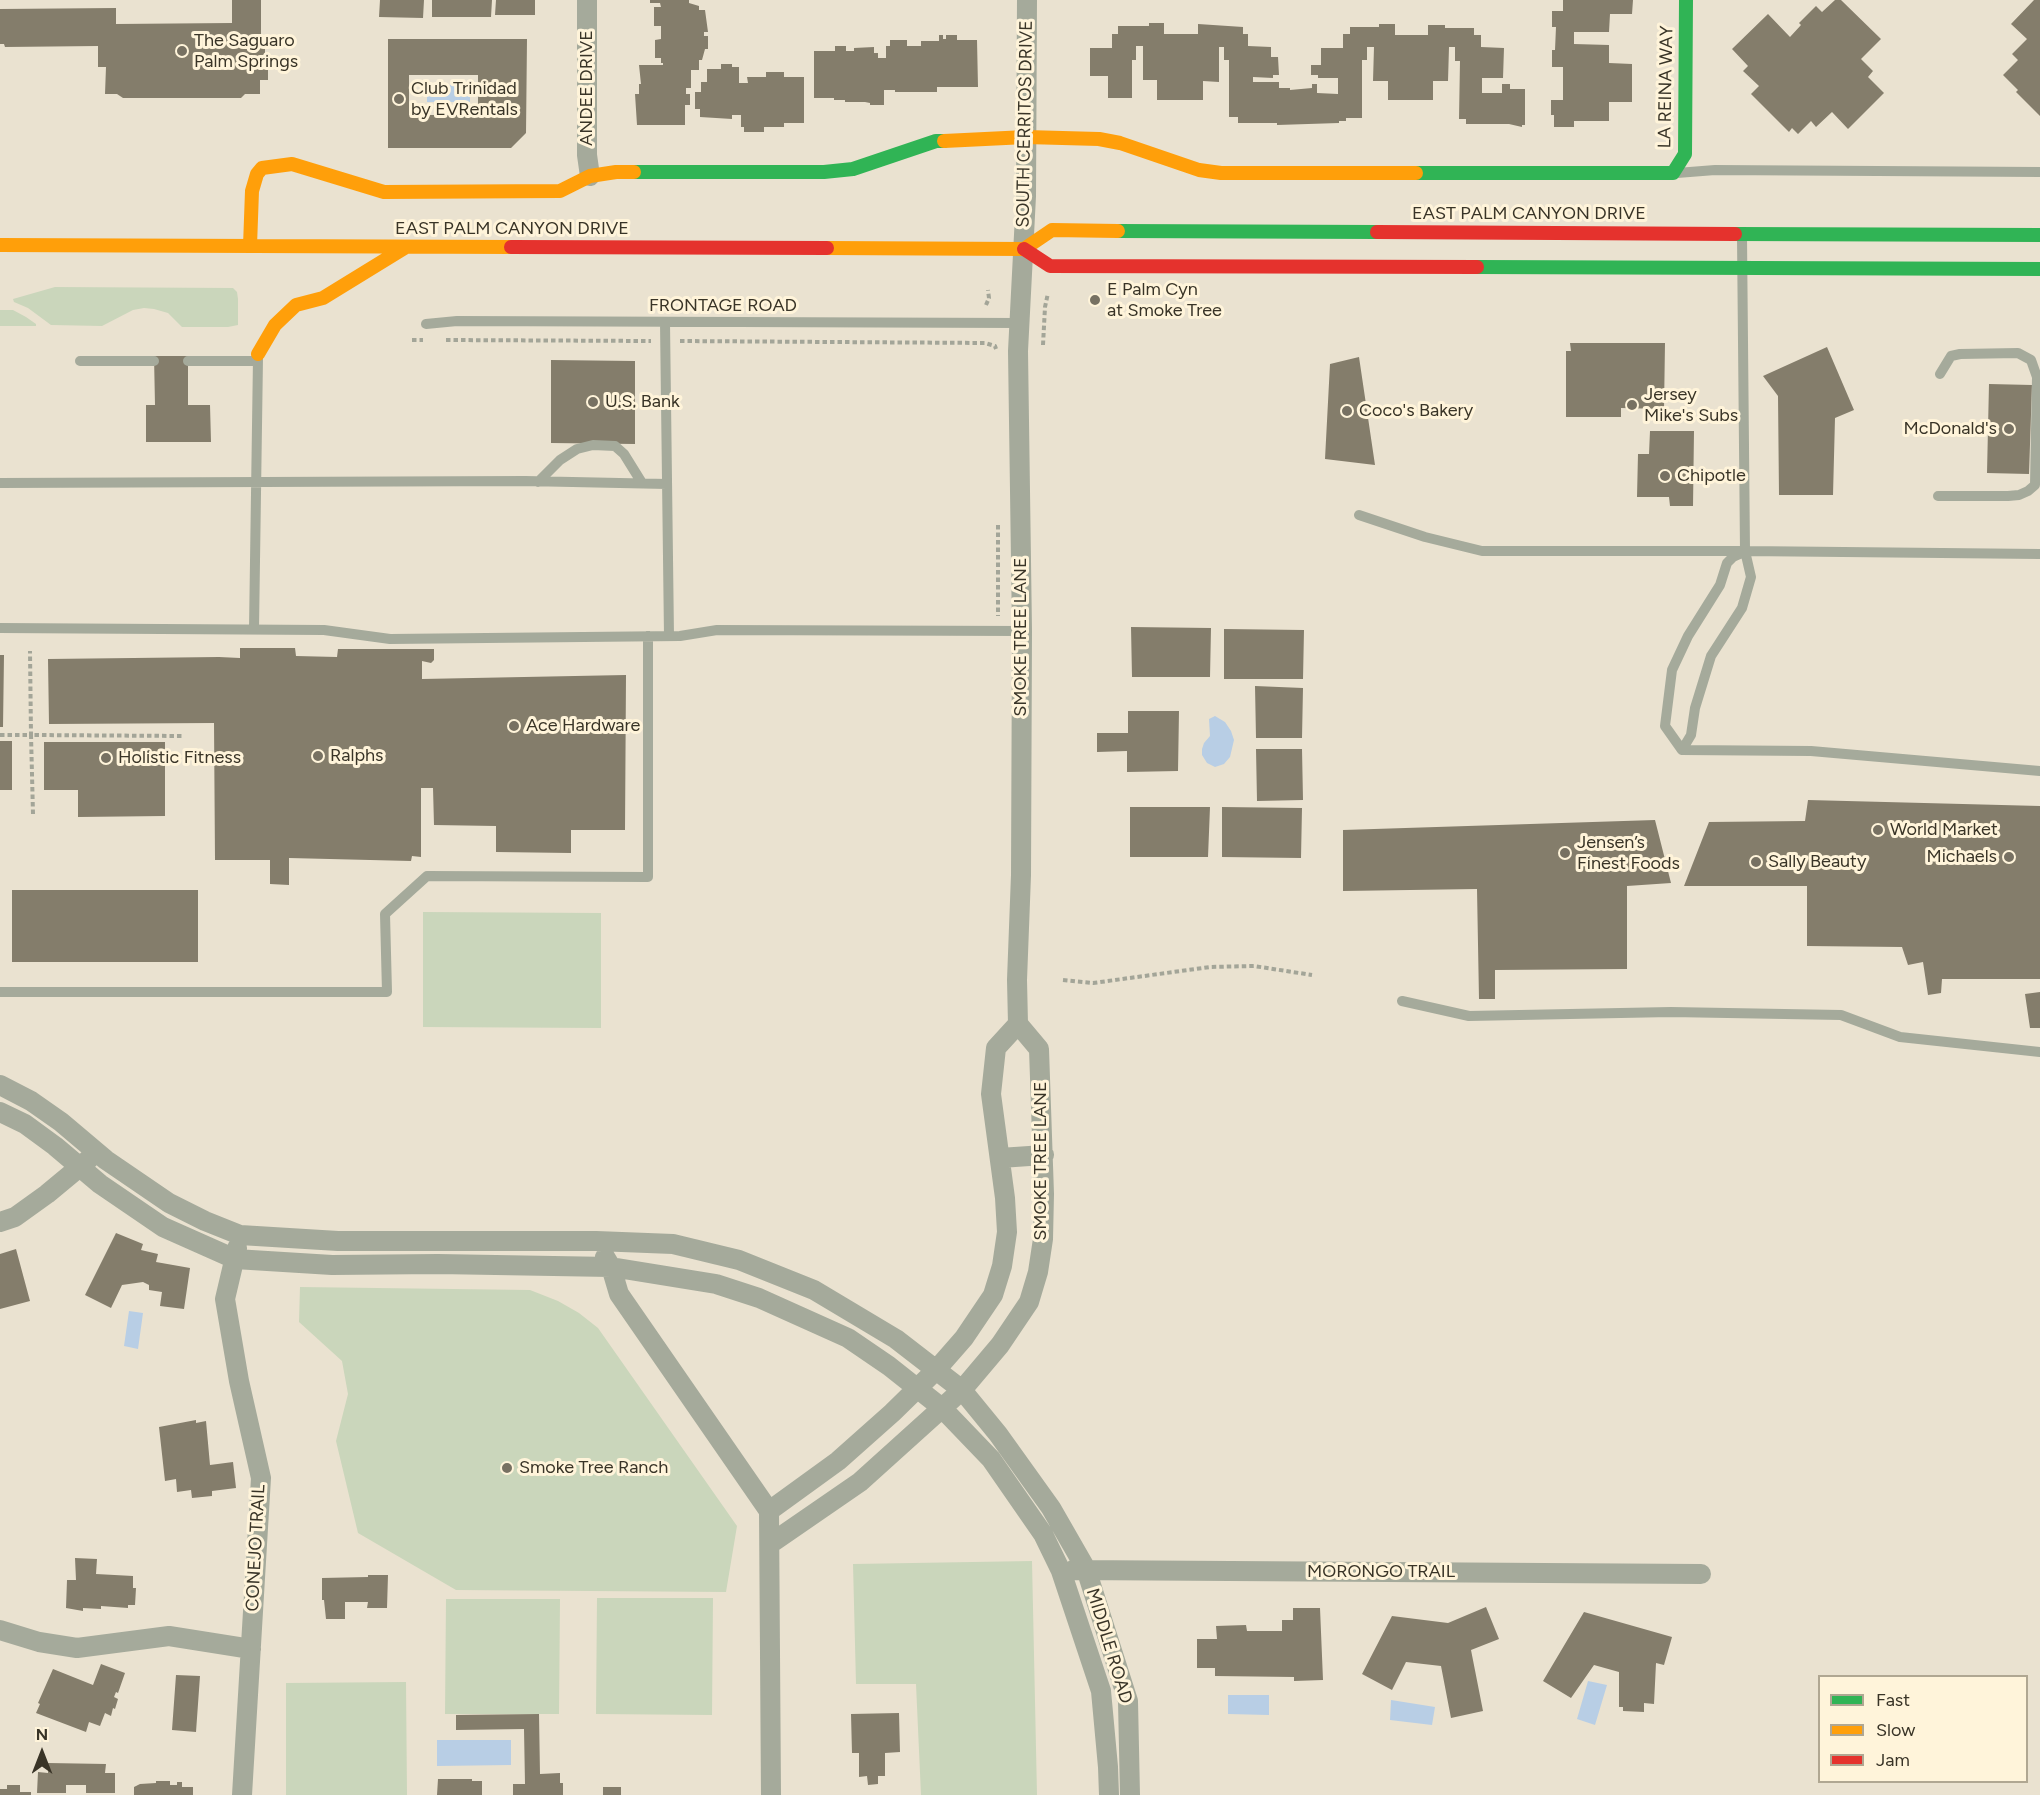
<!DOCTYPE html>
<meta charset="utf-8">
<style>
body{margin:0}
#map{position:relative;width:2040px;height:1795px;overflow:hidden;background:#eae2d0;font-family:Figtree,sans-serif}
canvas{display:block}
.legend{position:absolute;left:1818px;top:1675px;width:210px;height:108px;box-sizing:border-box;background:#fff4da;border:2px solid #b0a792;margin:0;padding:8px 10px;list-style:none;font-size:18px;color:#393427}
.legend li{display:flex;align-items:center;gap:12px;height:30px}
.legend b{width:30px;border:2px solid #b0a792}
.north{position:absolute;left:12px;top:1723px;width:60px;height:60px;-webkit-text-stroke:4px #fff4da;paint-order:stroke;rotate:0deg;font-size:16px;font-weight:700;line-height:24px;text-align:center;color:#393427}
.north::after{content:'';display:block;margin:auto;width:21px;height:27px;background:#393427;clip-path:polygon(50% 0,100% 100%,50% 72%,0 100%)}
</style>
<div id="map">
<canvas width="2040" height="1795"></canvas>
<ul class="legend">
<li><b style="height:8px;background:#30b455"></b>Fast</li>
<li><b style="height:8px;background:#ff9f0a"></b>Slow</li>
<li><b style="height:8px;background:#e5322d"></b>Jam</li>
</ul>
<div class="north">N</div>
</div>
<script>
const ctx = document.querySelector('canvas').getContext('2d');
ctx.lineJoin = 'round';
function paint(path, color) { ctx.fillStyle = color; ctx.fill(path, 'evenodd'); }
const shape = rows => new Path2D(rows.map(r => 'M' + r).join(''));
function stroke(path, color, width, dash) { ctx.strokeStyle = color; ctx.lineWidth = width; ctx.lineCap = dash ? 'butt' : 'round'; ctx.setLineDash(dash || []); ctx.stroke(path); }
function write(font, color, halo, rows, align = 'center') {
  ctx.font = font + ' Figtree,sans-serif'; ctx.lineWidth = 6; ctx.setLineDash([]); ctx.textBaseline = 'middle'; ctx.strokeStyle = halo; ctx.fillStyle = color; for (const [text, x, y, turn = 0] of rows) {
    ctx.save(); ctx.translate(x, y); ctx.rotate((+turn || 0) * Math.PI / 180); ctx.textAlign = isNaN(turn) ? turn : align; if (halo) ctx.strokeText(text, 0, 0); ctx.fillText(text, 0, 0); ctx.restore();
  }
}
const green = shape([
 [55,287,233,288,237,292,238,299,238,325,228,327,182,327,168,313,154,309,144,308,133,310,102,326,51,325,28,308,14,302,13,299],
 [0,310,13,310,26,317,36,324,36,326,0,326],
 [423,912,601,913,601,1028,423,1027],
 [300,1287,530,1290,558,1301,579,1313,598,1328,737,1526,726,1592,456,1590,358,1533,336,1441,348,1394,342,1361,299,1322],
 [1032,1561,1037,1795,921,1795,916,1684,856,1684,853,1564],
 [597,1598,713,1598,712,1715,596,1714],
 [446,1599,560,1599,559,1714,445,1714],
 [406,1682,407,1795,286,1795,286,1683]
]);
const water = shape([
 [427,85,470,85,470,102,427,102],
 [1215,716,1225,722,1231,731,1234,740,1230,757,1224,764,1215,767,1207,763,1202,755,1202,749,1204,743,1210,736,1209,719],
 [129,1311,143,1313,138,1349,124,1346],
 [1588,1681,1607,1685,1595,1725,1577,1719],
 [1228,1695,1269,1695,1269,1715,1228,1714],
 [1391,1700,1435,1707,1432,1725,1390,1720],
 [437,1740,511,1740,511,1765,437,1766]
]);
const building = shape([
 [232,0,261,0,261,43,265,43,265,56,268,56,268,80,260,80,260,94,245,94,241,98,123,98,117,94,105,94,106,67,98,67,98,46,5,47,4,44,0,44,0,9,116,8,116,24,232,23],
 [380,0,424,0,423,18,379,17],
 [432,0,492,0,491,17,432,17],
 [496,0,535,0,535,15,495,15],
 [650,0,689,0,689,3,699,6,699,10,705,10,708,32,704,32,704,36,708,36,708,49,705,49,702,60,699,60,699,70,691,70,691,88,686,88,686,94,690,94,690,105,685,105,685,125,637,125,635,94,639,94,639,84,641,84,639,65,663,65,663,63,661,63,661,58,655,58,655,40,661,39,661,26,654,26,654,7,661,7,660,3,650,3],
 [1563,0,1633,0,1632,14,1610,14,1609,32,1574,32,1574,44,1609,45,1609,63,1632,64,1632,102,1609,102,1609,121,1574,121,1574,127,1554,127,1554,115,1551,115,1551,100,1563,100,1563,67,1552,67,1552,50,1555,50,1556,27,1552,27,1552,11,1563,11],
 [1835,0,1841,0,1881,39,1861,59,1873,71,1868,77,1884,93,1848,129,1832,112,1816,127,1811,121,1798,134,1792,128,1789,132,1751,94,1759,86,1743,71,1748,66,1732,49,1768,14,1790,37,1801,25,1799,23,1816,6,1822,12],
 [2034,0,2040,0,2040,116,2016,92,2018,90,2003,75,2018,60,2012,54,2027,39,2011,24],
 [1149,23,1164,23,1164,34,1198,34,1198,24,1243,27,1243,34,1248,34,1248,46,1271,47,1271,57,1278,57,1279,75,1273,75,1273,78,1253,77,1253,82,1279,82,1279,88,1290,88,1290,90,1312,88,1312,84,1317,84,1317,93,1338,94,1338,78,1318,78,1318,75,1311,75,1311,65,1321,65,1321,48,1343,48,1343,34,1350,34,1350,27,1379,27,1379,24,1395,24,1395,35,1428,35,1428,25,1445,25,1445,28,1474,28,1474,35,1481,35,1481,47,1504,48,1503,78,1482,78,1482,93,1502,93,1502,84,1510,84,1510,89,1525,89,1525,125,1522,125,1522,127,1509,124,1466,124,1466,119,1459,119,1460,61,1455,61,1455,47,1449,47,1448,81,1433,81,1433,100,1388,100,1388,81,1373,81,1374,47,1367,47,1367,60,1362,60,1362,118,1346,118,1346,121,1339,121,1339,123,1277,125,1277,123,1238,123,1238,117,1229,117,1229,60,1224,60,1224,47,1219,47,1219,82,1203,81,1203,100,1157,100,1157,80,1143,80,1143,46,1136,46,1136,60,1132,60,1132,98,1108,98,1108,76,1090,76,1090,48,1112,48,1112,34,1118,34,1118,26,1149,26],
 [939,35,943,35,943,39,946,39,946,35,957,35,957,40,977,40,978,87,937,87,937,92,895,92,895,90,884,90,884,105,870,105,870,103,865,102,845,102,845,100,834,100,834,98,814,98,814,51,835,51,835,46,846,46,846,51,854,51,854,48,874,47,874,53,878,53,878,58,886,58,886,46,890,46,890,40,907,40,907,46,921,46,921,41,939,41],
 [388,39,527,39,526,133,511,148,388,148],
 [409,75,478,75,478,115,409,115],
 [721,64,732,64,732,67,739,67,739,83,748,83,747,77,766,77,766,72,784,72,784,77,804,77,804,123,784,123,784,127,764,127,764,132,744,132,744,127,741,127,741,115,732,115,732,119,700,117,700,109,695,109,695,92,701,92,701,82,707,82,707,69,721,69],
 [1570,343,1665,343,1664,409,1621,408,1621,417,1566,417,1566,351,1571,351],
 [1827,347,1854,410,1835,418,1833,495,1779,495,1778,396,1763,376],
 [154,356,188,356,188,405,210,405,211,442,146,442,146,405,155,405],
 [1359,357,1375,465,1325,459,1330,364],
 [551,360,635,361,635,444,551,443],
 [1989,384,2032,385,2029,474,1987,473],
 [1650,431,1694,431,1693,506,1670,506,1669,497,1637,497,1638,454,1649,454],
 [1131,627,1211,628,1210,677,1132,677],
 [1224,629,1304,630,1303,679,1224,679],
 [240,648,295,648,296,656,337,657,338,649,434,649,434,660,431,663,422,661,422,679,626,675,625,830,571,830,571,853,496,852,496,826,434,825,433,788,421,788,421,857,412,856,411,861,289,858,289,885,270,884,270,860,215,860,214,723,49,724,48,659,219,657,240,658],
 [0,655,4,655,3,727,0,727],
 [1255,686,1303,688,1302,738,1256,738],
 [1128,711,1179,711,1178,771,1127,772,1127,751,1097,752,1097,733,1128,733],
 [0,741,12,741,12,790,0,790],
 [44,742,165,742,165,816,78,817,78,790,44,790],
 [1256,749,1302,749,1303,800,1257,801],
 [1808,800,2040,806,2040,979,1942,979,1941,993,1928,995,1923,962,1908,965,1902,947,1807,946,1807,886,1684,886,1709,822,1805,821],
 [1130,807,1210,807,1208,857,1130,857],
 [1222,807,1302,808,1301,858,1222,857],
 [1655,820,1671,883,1627,886,1627,969,1495,970,1495,999,1479,999,1477,889,1343,891,1343,830],
 [12,890,198,890,198,962,12,962],
 [2040,992,2040,1028,2030,1028,2025,994],
 [116,1233,143,1244,141,1250,158,1254,156,1262,190,1268,184,1309,160,1306,162,1292,149,1290,149,1285,143,1282,122,1285,111,1308,85,1295],
 [16,1249,30,1301,0,1309,0,1254],
 [196,1420,196,1423,206,1421,210,1465,233,1462,236,1488,212,1491,212,1496,192,1498,191,1490,177,1492,176,1479,165,1481,159,1427],
 [75,1558,97,1559,96,1574,133,1576,133,1588,136,1588,135,1605,128,1605,128,1608,101,1606,101,1609,83,1608,83,1611,66,1608,67,1580,76,1580],
 [368,1575,388,1575,387,1608,367,1608,368,1602,345,1602,345,1619,326,1619,324,1600,322,1600,322,1578,368,1577],
 [1486,1607,1499,1639,1471,1650,1483,1711,1451,1718,1441,1666,1406,1662,1392,1690,1362,1674,1392,1616,1448,1623],
 [1293,1608,1320,1608,1323,1680,1294,1681,1294,1677,1215,1676,1215,1668,1197,1668,1197,1639,1217,1639,1216,1626,1246,1625,1247,1631,1282,1631,1282,1620,1293,1620],
 [1584,1612,1672,1637,1664,1665,1656,1663,1654,1704,1644,1703,1644,1712,1623,1711,1623,1707,1619,1707,1619,1672,1594,1665,1571,1698,1543,1681],
 [101,1664,125,1673,118,1693,116,1692,114,1697,118,1699,115,1709,113,1708,111,1716,105,1713,100,1726,89,1722,86,1732,36,1713,40,1704,38,1703,53,1669,93,1685],
 [176,1675,200,1676,196,1732,172,1730],
 [899,1713,900,1752,885,1753,885,1776,878,1776,878,1784,868,1785,867,1776,859,1777,859,1753,852,1753,851,1714],
 [539,1714,540,1774,560,1773,560,1783,563,1783,563,1795,513,1795,513,1784,525,1784,524,1729,456,1730,456,1715],
 [48,1763,106,1764,105,1773,115,1773,115,1793,86,1793,86,1785,66,1785,66,1793,37,1793,38,1772,48,1773],
 [438,1779,472,1779,472,1781,482,1781,482,1795,437,1795],
 [156,1781,170,1781,170,1785,177,1785,177,1782,182,1782,182,1787,193,1787,193,1795,134,1795,134,1787,140,1784,156,1783],
 [7,1785,20,1785,20,1792,31,1792,31,1795,0,1795,0,1789,7,1789],
 [603,1787,621,1787,621,1795,603,1795]
]);
const path = shape([
 [986,305,989,298,988,290],
 [412,340,423,340],
 [446,340,651,341],
 [680,341,985,343,995,346,996,349],
 [1043,345,1045,307,1048,293],
 [998,525,998,616],
 [0,735,31,735,30,651],
 [33,814,31,735,182,736],
 [1063,980,1093,983,1210,967,1254,966,1312,975]
]);
const lane = shape([
 [1677,173,1715,170,2040,172],
 [665,323,669,636],
 [426,324,457,321,1019,323],
 [80,361,154,361],
 [188,361,256,361],
 [538,482,560,460,577,449,593,445,615,446,624,454,642,483],
 [0,483,525,481,667,484],
 [1938,496,2008,496,2019,495,2028,491,2035,485,2037,377,2031,360,2018,353,1960,354,1951,356,1940,374],
 [1359,515,1425,537,1482,551,1745,551,2040,554],
 [0,628,324,630,390,639,680,636,717,630,1022,631],
 [254,629,258,358],
 [1682,750,1691,735,1695,708,1711,656,1742,608,1751,577,1745,551,1742,237],
 [1682,750,1811,751,2040,771],
 [1682,750,1665,726,1672,670,1688,636,1720,585,1727,563,1733,557,1744,552],
 [0,992,387,992,385,914,427,876,648,877,648,636],
 [1402,1001,1469,1016,1671,1012,1841,1015,1900,1037,2040,1052]
]);
const street = shape([
 [587,0,587,155,590,176],
 [0,1085,31,1101,61,1122,106,1160,169,1203,205,1221,240,1235,338,1241,596,1241,673,1244,739,1260,814,1290,896,1339,962,1390,998,1434,1051,1508,1086,1569,1128,1701,1130,1795],
 [0,1112,25,1124,55,1146,100,1184,163,1227,235,1259,332,1265,438,1264,611,1267,716,1284,759,1298,848,1338,889,1366,942,1408,991,1459,1043,1534,1061,1571,1101,1691,1108,1767,1109,1795],
 [1000,1158,1044,1155],
 [0,1222,15,1217,47,1194,88,1160],
 [237,1248,225,1299,239,1381,261,1478,242,1795],
 [605,1257,611,1267,619,1294,769,1511,771,1795],
 [769,1511,838,1461,892,1413,936,1370,964,1338,993,1295,1002,1266,1007,1232,1005,1198,991,1094,996,1048,1018,1024],
 [770,1544,860,1482,962,1390,1000,1345,1029,1302,1038,1272,1043,1239,1044,1194,1039,1049,1018,1024,1017,980,1021,875,1022,631,1018,351,1026,196,1027,0],
 [1073,1570,1701,1574],
 [0,1630,39,1642,77,1648,169,1636,251,1649]
]);
const fast = shape([
 [634,172,824,172,853,169,936,141,944,141],
 [1416,173,1673,173,1685,154,1686,0],
 [1118,231,1377,232],
 [1735,234,2040,235],
 [1477,267,2040,269]
]);
const slow = shape([
 [944,141,1026,137,1099,139,1120,143,1199,170,1221,173,1416,173],
 [0,245,511,247],
 [250,246,252,191,257,174,262,168,292,164,384,192,560,191,590,176,616,172,634,172],
 [827,248,1024,249,1052,230,1118,231],
 [258,354,275,325,296,305,323,298,406,247]
]);
const jam = shape([
 [1377,232,1735,234],
 [511,247,827,248],
 [1024,249,1050,266,1477,267]
]);
const markers = [
 [182,51,6,"#777162"],
 [399,99,6,"#777162"],
 [1095,300,6,"#777162"],
 [593,402,6,"#777162"],
 [1632,405,6,"#777162"],
 [1347,411,6,"#777162"],
 [2009,429,6,"#777162"],
 [1665,476,6,"#777162"],
 [514,726,6,"#777162"],
 [318,756,6,"#777162"],
 [106,758,6,"#777162"],
 [1878,830,6,"#777162"],
 [1565,853,6,"#777162"],
 [2009,857,6,"#777162"],
 [1756,862,6,"#777162"],
 [507,1468,6,"#777162"]
];
const poiNames = [
 ["The Saguaro",194,41],
 ["Palm Springs",194,62],
 ["Club Trinidad",411,89],
 ["by EVRentals",411,110],
 ["E Palm Cyn",1107,290],
 ["at Smoke Tree",1107,311],
 ["Jersey",1644,395],
 ["Mike's Subs",1644,416],
 ["U.S. Bank",605,402],
 ["Coco's Bakery",1359,411],
 ["McDonald's",1997,429,"right"],
 ["Chipotle",1677,476],
 ["Ace Hardware",526,726],
 ["Ralphs",330,756],
 ["Holistic Fitness",118,758],
 ["World Market",1890,830],
 ["Jensen’s",1577,843],
 ["Finest Foods",1577,864],
 ["Michaels",1997,857,"right"],
 ["Sally Beauty",1768,862],
 ["Smoke Tree Ranch",519,1468]
];
const streetNames = [
 ["LA REINA WAY",1666,87,-89],
 ["ANDEE DRIVE",587,88,-90],
 ["SOUTH CERRITOS DRIVE",1025,124,-89],
 ["EAST PALM CANYON DRIVE",1529,214],
 ["EAST PALM CANYON DRIVE",512,229],
 ["FRONTAGE ROAD",723,306],
 ["SMOKE TREE LANE",1021,637,-90],
 ["SMOKE TREE LANE",1041,1161,-90],
 ["CONEJO TRAIL",256,1548,-87],
 ["MORONGO TRAIL",1381,1572],
 ["MIDDLE ROAD",1109,1646,73]
];
paint(green, '#cad6bb');
paint(water, '#b8cee5');
paint(building, '#847d6b');
stroke(path, '#a3a598', 4, [4.5, 3]);
stroke(lane, '#a5aa9b', 10);
stroke(street, '#a5aa9b', 20);
stroke(fast, '#30b455', 14);
stroke(slow, '#ff9f0a', 14);
stroke(jam, '#e5322d', 14);
for (const [x, y, r, color] of markers) { const dot = new Path2D(); dot.arc(x, y, r, 0, 2 * Math.PI); ctx.fillStyle = color; ctx.fill(dot); stroke(dot, '#fff4da', 2); }
write('18px', '#393427', '#fff4da', poiNames, 'left');
write('18px', '#393427', '#fff4da', streetNames);
</script>
